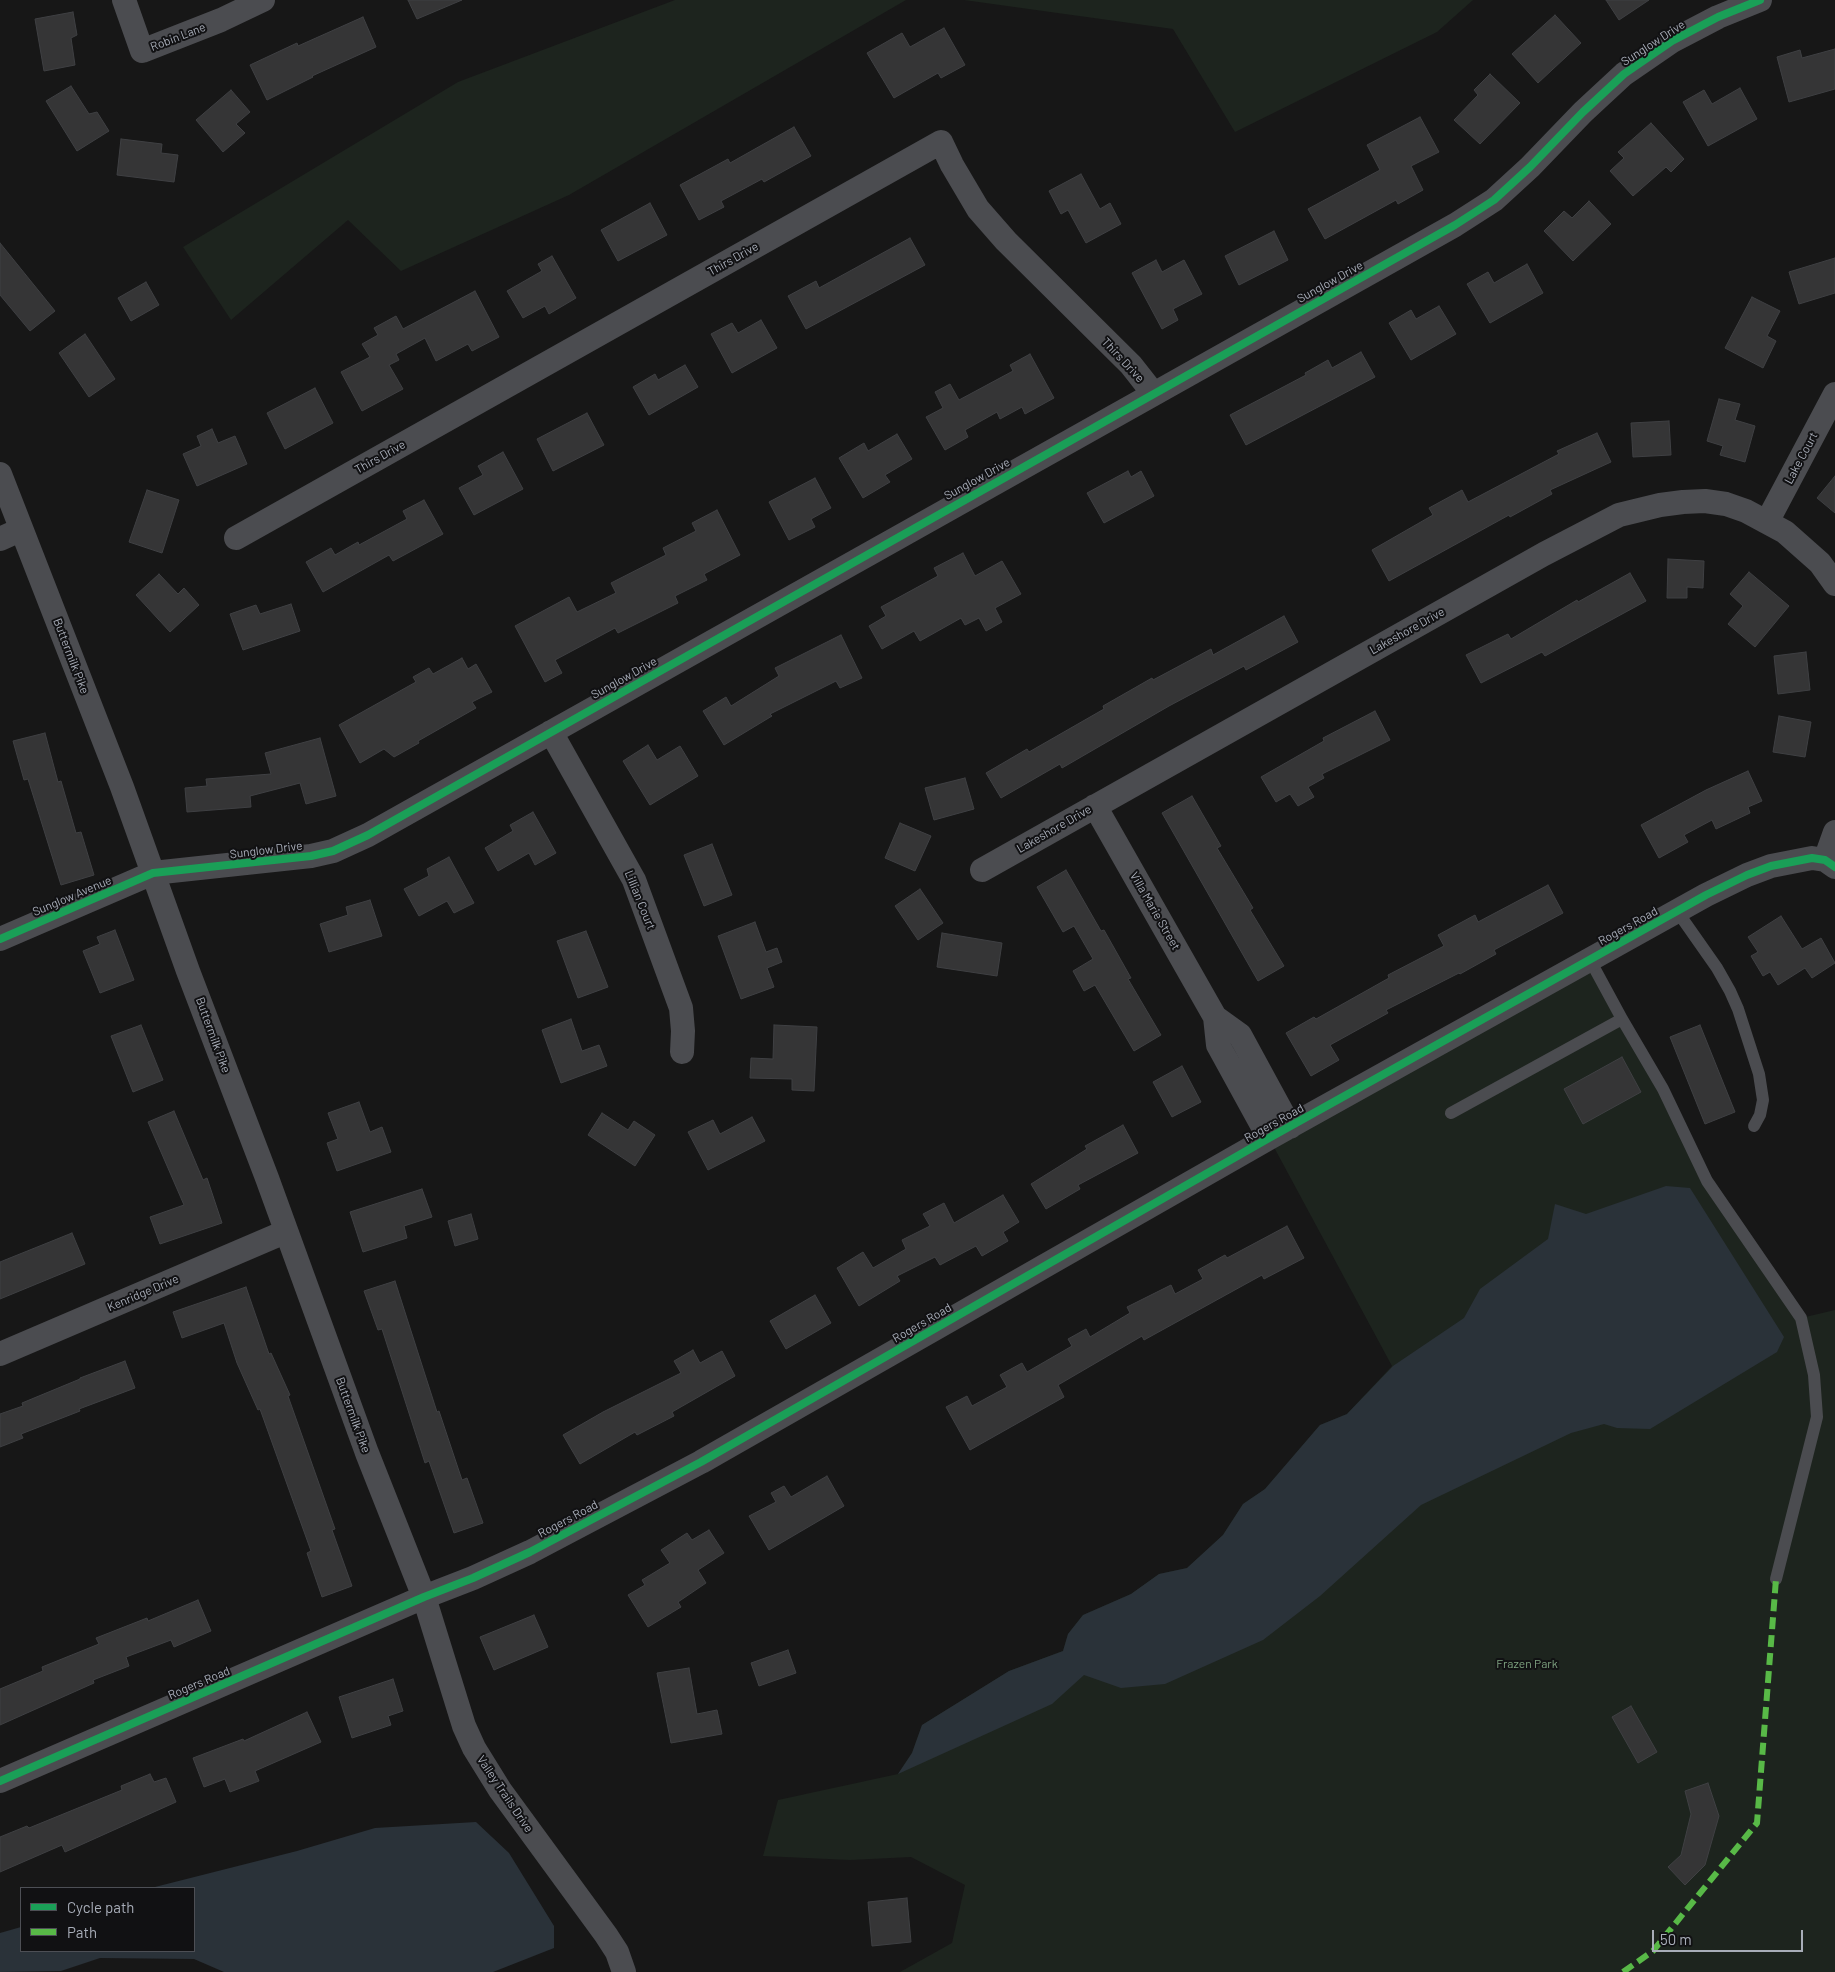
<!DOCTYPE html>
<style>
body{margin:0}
#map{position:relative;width:1835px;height:1972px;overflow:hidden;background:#171717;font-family:Barlow,sans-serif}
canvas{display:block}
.legend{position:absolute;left:20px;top:1887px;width:175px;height:65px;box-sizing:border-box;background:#111113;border:1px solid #4d4f55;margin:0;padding:6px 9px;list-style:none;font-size:15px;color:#a8adb8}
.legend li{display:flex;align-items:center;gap:10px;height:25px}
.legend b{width:25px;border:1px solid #4d4f55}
.scale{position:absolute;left:1652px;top:1930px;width:151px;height:22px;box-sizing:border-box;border:2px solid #a8adb8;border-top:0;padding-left:6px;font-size:15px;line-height:18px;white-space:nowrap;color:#a8adb8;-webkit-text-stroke:4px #111113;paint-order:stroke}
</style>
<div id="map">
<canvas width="1835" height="1972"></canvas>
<ul class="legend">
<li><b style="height:6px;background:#1a9f57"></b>Cycle path</li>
<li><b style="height:6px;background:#58b947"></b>Path</li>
</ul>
<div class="scale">50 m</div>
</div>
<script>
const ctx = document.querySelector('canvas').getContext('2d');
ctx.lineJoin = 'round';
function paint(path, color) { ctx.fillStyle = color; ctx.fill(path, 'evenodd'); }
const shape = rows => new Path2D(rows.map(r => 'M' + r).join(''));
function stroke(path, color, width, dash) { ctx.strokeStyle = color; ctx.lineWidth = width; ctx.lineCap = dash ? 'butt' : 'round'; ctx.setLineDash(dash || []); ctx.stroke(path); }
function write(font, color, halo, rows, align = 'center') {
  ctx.font = font + ' Barlow,sans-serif'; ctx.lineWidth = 4; ctx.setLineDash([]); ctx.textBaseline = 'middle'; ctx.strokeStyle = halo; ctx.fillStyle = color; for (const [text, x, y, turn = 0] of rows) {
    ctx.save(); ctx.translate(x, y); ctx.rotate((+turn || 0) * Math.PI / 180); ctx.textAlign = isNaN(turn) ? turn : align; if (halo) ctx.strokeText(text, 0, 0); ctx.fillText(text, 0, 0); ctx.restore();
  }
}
const green = shape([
 [675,0,906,0,569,195,401,271,348,220,231,320,183,247,458,82],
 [964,0,1473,0,1437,32,1235,132,1173,29],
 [1590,960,1707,1181,1801,1318,1835,1310,1835,1972,900,1972,952,1943,965,1885,911,1857,850,1860,763,1856,778,1800,898,1774,912,1753,922,1725,1009,1671,1063,1651,1068,1634,1083,1615,1131,1594,1159,1574,1187,1568,1223,1535,1243,1504,1265,1489,1320,1425,1347,1414,1392,1366,1269,1138]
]);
const water = shape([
 [1666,1186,1690,1188,1784,1337,1777,1352,1650,1429,1617,1428,1604,1424,1571,1433,1421,1505,1320,1596,1263,1640,1165,1684,1121,1688,1084,1675,1052,1704,898,1774,912,1753,922,1725,1009,1671,1063,1651,1068,1634,1083,1615,1131,1594,1159,1574,1187,1568,1223,1535,1243,1504,1265,1489,1320,1425,1347,1414,1393,1366,1464,1318,1480,1289,1548,1239,1555,1204,1586,1214],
 [476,1822,509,1853,554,1926,554,1948,493,1972,224,1972,194,1959,100,1958,61,1971,0,1972,0,1933,21,1927,21,1951,194,1951,194,1888,151,1888,297,1851,375,1828]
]);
const building = shape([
 [408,0,462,0,417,19,408,0],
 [1606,0,1649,0,1619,20,1606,0],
 [73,12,77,35,71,38,75,65,44,71,35,19,73,12],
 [1555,15,1581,43,1538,83,1512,54,1555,15],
 [363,17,376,47,312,76,313,77,267,100,250,65,297,43,298,46,363,17],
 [944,28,965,65,941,78,938,73,894,98,867,53,902,33,910,47,944,28],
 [1835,49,1835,89,1789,102,1777,57,1800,50,1802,58,1835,49],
 [1490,74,1520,103,1480,144,1454,120,1478,95,1474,90,1490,74],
 [71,86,89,114,97,112,109,131,77,151,46,101,71,86],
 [1740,88,1757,119,1708,146,1683,102,1704,90,1712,104,1740,88],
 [231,90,250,112,236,124,245,133,223,152,196,120,231,90],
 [1420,117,1439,152,1411,166,1423,190,1398,204,1396,200,1325,239,1308,209,1380,170,1367,145,1420,117],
 [1651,123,1684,159,1671,172,1666,167,1633,196,1610,171,1624,158,1618,152,1651,123],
 [794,127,811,156,764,182,762,179,721,201,724,207,699,220,680,185,728,159,730,163,794,127],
 [121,139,162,144,161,153,178,155,174,182,117,175,121,139],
 [1081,174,1100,209,1110,203,1121,224,1086,243,1068,210,1061,214,1049,191,1081,174],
 [1589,201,1611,224,1573,261,1544,231,1564,211,1572,218,1589,201],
 [650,203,667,235,618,261,601,230,650,203],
 [1274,231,1288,260,1239,285,1225,256,1274,231],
 [910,238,925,265,806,329,788,296,816,281,819,288,910,238],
 [0,243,55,311,30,331,0,295,0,243],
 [552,256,576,298,549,314,545,306,523,318,507,291,542,271,538,264,552,256],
 [1835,258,1835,293,1799,304,1789,272,1835,258],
 [1156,260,1162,272,1184,260,1202,294,1173,309,1178,320,1162,329,1132,273,1156,260],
 [1527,264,1543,293,1490,323,1467,284,1488,272,1494,283,1527,264],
 [146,282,159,305,131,321,118,298,146,282],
 [475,291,499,337,472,351,468,344,436,361,425,338,396,354,399,360,389,365,403,389,362,411,341,372,370,357,362,344,378,335,374,328,396,316,403,329,475,291],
 [1752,297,1780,311,1767,336,1776,341,1763,368,1725,348,1752,297],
 [1439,306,1456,334,1411,360,1389,323,1411,310,1416,319,1439,306],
 [761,320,777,348,732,373,711,334,732,323,738,333,761,320],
 [85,334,115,379,89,397,59,353,85,334],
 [1361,352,1375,377,1246,445,1230,415,1306,375,1305,373,1328,360,1332,368,1361,352],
 [1030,354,1054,398,1025,414,1022,407,1000,419,997,412,965,430,968,437,945,450,926,417,943,408,935,392,950,384,959,400,1013,371,1010,365,1030,354],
 [685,365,698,387,649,415,633,387,655,374,658,380,685,365],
 [315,388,333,423,285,449,267,413,315,388],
 [1719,399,1740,404,1735,420,1755,426,1745,462,1720,455,1723,446,1707,441,1719,399],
 [587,413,604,445,553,471,537,439,587,413],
 [1669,421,1671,455,1633,457,1631,423,1669,421],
 [212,429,218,443,235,436,247,464,197,486,183,454,201,446,197,436,212,429],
 [1597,433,1611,462,1550,490,1552,494,1510,517,1509,515,1389,581,1372,550,1433,515,1429,508,1462,490,1468,502,1559,454,1557,451,1597,433],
 [897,434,912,459,885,475,890,482,863,498,839,458,864,443,868,451,897,434],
 [503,452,523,489,474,515,459,488,483,475,478,466,503,452],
 [1128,471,1131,477,1141,471,1154,496,1104,523,1087,493,1128,471],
 [1835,476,1835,513,1817,498,1835,476],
 [815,478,831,508,811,519,815,527,789,540,769,502,815,478],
 [147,490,179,500,162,553,129,542,147,490],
 [424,500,443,534,393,561,389,555,323,592,306,562,331,548,335,555,358,542,359,545,407,519,403,511,424,500],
 [717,510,740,555,704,574,707,580,675,596,678,603,618,633,615,628,555,660,562,673,545,682,515,626,569,597,577,612,616,593,611,583,666,555,663,548,696,531,692,523,717,510],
 [963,553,975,576,1002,561,1021,594,995,608,1002,622,986,631,979,618,965,625,961,618,920,641,914,631,882,649,869,626,886,616,881,607,938,576,934,568,963,553],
 [1668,559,1704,561,1703,588,1687,587,1687,598,1667,598,1668,559],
 [1749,572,1789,606,1755,647,1728,624,1743,606,1730,594,1749,572],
 [1630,573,1646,601,1545,656,1542,652,1481,683,1466,655,1508,634,1511,639,1577,600,1578,602,1630,573],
 [159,574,178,594,184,588,199,605,170,632,136,595,159,574],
 [291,604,300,631,243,650,230,614,256,605,260,614,291,604],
 [1284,616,1298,642,1246,670,1244,666,1169,706,1062,768,1060,764,1001,798,986,773,1027,749,1029,752,1104,709,1103,706,1152,678,1153,680,1211,649,1213,655,1284,616],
 [841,635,862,678,840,688,836,681,770,714,772,716,724,745,703,711,726,697,731,706,779,676,775,668,841,635],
 [1806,652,1810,690,1778,694,1774,656,1806,652],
 [462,658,468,669,476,664,492,692,472,702,476,708,418,741,419,743,394,757,384,749,360,763,339,725,416,682,413,677,429,668,433,674,462,658],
 [1375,711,1390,740,1322,774,1324,778,1308,787,1314,797,1298,806,1290,794,1276,802,1261,777,1324,741,1323,738,1375,711],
 [1779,716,1811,722,1805,757,1773,752,1779,716],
 [45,733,58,782,61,781,76,833,81,832,94,875,61,885,28,779,24,780,13,741,45,733],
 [320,738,336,796,306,804,300,783,250,796,251,807,187,812,185,788,207,786,206,779,271,774,265,753,320,738],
 [648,745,657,760,680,746,698,776,650,805,623,761,648,745],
 [1748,771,1762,801,1748,807,1750,813,1716,829,1712,820,1684,835,1688,842,1659,858,1641,825,1706,790,1748,771],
 [965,778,974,809,934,820,925,788,965,778],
 [1192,796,1221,846,1217,848,1253,908,1250,910,1284,966,1258,981,1162,813,1192,796],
 [533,812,556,853,535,865,529,853,498,871,485,848,513,831,510,825,533,812],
 [900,823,931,836,915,871,885,858,900,823],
 [712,844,732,895,704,906,684,855,712,844],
 [449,857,474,903,454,913,447,901,419,916,404,889,429,876,427,869,449,857],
 [1066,870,1101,931,1104,930,1131,978,1128,979,1161,1035,1134,1051,1095,985,1084,991,1073,971,1093,959,1074,926,1063,932,1037,887,1066,870],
 [1548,885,1563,913,1494,950,1496,954,1460,974,1459,973,1386,1010,1388,1013,1330,1045,1339,1060,1311,1076,1286,1033,1314,1017,1316,1019,1389,978,1388,975,1444,946,1438,935,1475,915,1478,922,1548,885],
 [920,889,943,923,918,940,895,906,920,889],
 [370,900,382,936,329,952,320,924,348,915,346,907,370,900],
 [1781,916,1802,949,1821,938,1835,963,1812,978,1805,968,1778,985,1770,972,1763,976,1751,956,1758,952,1748,937,1781,916],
 [755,922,766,952,777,948,782,962,767,968,774,987,741,999,718,936,755,922],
 [115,930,134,980,100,993,83,951,100,944,97,937,115,930],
 [586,931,608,987,578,998,557,941,586,931],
 [942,933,1002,943,997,976,937,967,942,933],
 [571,1019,582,1051,599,1045,607,1066,561,1083,542,1030,571,1019],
 [141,1025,163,1080,133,1092,111,1036,141,1025],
 [774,1025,817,1027,814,1091,792,1090,792,1079,750,1078,751,1058,773,1059,774,1025],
 [1700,1025,1735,1112,1705,1124,1670,1037,1700,1025],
 [1622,1057,1641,1092,1583,1124,1564,1089,1622,1057],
 [1182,1066,1201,1102,1172,1117,1153,1082,1182,1066],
 [359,1102,370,1132,382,1127,391,1152,337,1171,327,1143,338,1139,328,1113,359,1102],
 [174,1111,203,1180,207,1178,222,1223,160,1244,150,1217,184,1205,148,1122,174,1111],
 [602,1113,628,1130,634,1121,655,1135,635,1166,588,1135,602,1113],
 [752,1117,765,1141,708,1170,688,1132,713,1120,720,1134,752,1117],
 [1123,1125,1138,1153,1078,1185,1080,1189,1046,1209,1031,1184,1087,1149,1085,1146,1123,1125],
 [422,1189,432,1217,404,1226,407,1238,363,1252,350,1212,422,1189],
 [1003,1195,1019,1222,1003,1232,1008,1241,982,1256,976,1246,940,1265,935,1257,897,1276,900,1281,859,1306,837,1268,863,1252,873,1268,906,1249,902,1240,930,1226,923,1214,944,1203,954,1223,1003,1195],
 [471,1214,478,1239,455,1246,448,1221,471,1214],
 [1287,1226,1304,1258,1264,1279,1262,1275,1144,1340,1142,1336,1058,1385,1064,1397,970,1450,946,1407,967,1396,972,1406,1007,1387,1000,1375,1022,1363,1027,1372,1072,1346,1068,1339,1086,1329,1090,1337,1130,1313,1127,1307,1171,1285,1175,1294,1203,1279,1198,1270,1225,1255,1227,1258,1287,1226],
 [72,1233,85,1264,0,1299,0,1262,72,1233],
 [395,1281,437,1412,439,1411,462,1480,467,1478,483,1523,454,1533,429,1461,425,1463,382,1329,378,1330,364,1291,395,1281],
 [246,1287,269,1354,271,1353,290,1395,288,1396,335,1529,332,1530,352,1586,322,1597,307,1553,311,1551,260,1409,258,1410,237,1363,224,1323,182,1338,173,1312,246,1287],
 [815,1295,831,1323,786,1349,770,1321,815,1295],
 [693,1350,700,1363,722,1351,735,1376,672,1412,674,1416,637,1435,635,1432,580,1464,563,1435,603,1412,681,1373,674,1361,693,1350],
 [125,1361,135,1388,79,1409,80,1411,21,1434,23,1438,0,1447,0,1414,23,1406,22,1403,80,1379,80,1378,125,1361],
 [827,1476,844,1506,769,1550,749,1516,776,1502,771,1493,784,1486,791,1497,827,1476],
 [709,1530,724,1553,698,1570,706,1583,678,1602,681,1607,648,1627,628,1595,645,1585,642,1580,670,1563,661,1550,687,1533,692,1540,709,1530],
 [198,1600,211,1631,174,1647,171,1640,126,1657,129,1666,93,1680,94,1683,0,1725,0,1689,43,1671,42,1667,99,1644,96,1638,147,1618,148,1621,198,1600],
 [534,1615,548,1647,494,1670,480,1637,534,1615],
 [788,1650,796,1673,759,1686,751,1663,788,1650],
 [689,1668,697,1714,717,1710,722,1734,671,1743,657,1673,689,1668],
 [393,1679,403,1711,388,1716,391,1725,352,1738,339,1697,393,1679],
 [1631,1706,1657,1752,1638,1763,1612,1717,1631,1706],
 [307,1712,321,1742,255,1771,259,1781,230,1792,225,1779,204,1787,193,1758,243,1739,244,1741,307,1712],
 [150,1774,154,1782,166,1778,176,1802,65,1852,62,1845,0,1872,0,1837,27,1826,29,1828,122,1790,121,1786,150,1774],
 [1708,1783,1719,1816,1705,1865,1685,1885,1668,1867,1681,1855,1691,1814,1685,1791,1708,1783],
 [907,1898,911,1942,872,1946,868,1902,907,1898]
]);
const service = shape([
 [1677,911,1717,968,1730,991,1738,1009,1759,1074,1763,1100,1760,1115,1754,1126],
 [1590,960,1622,1019,1663,1089,1707,1181,1801,1318,1814,1375,1817,1417,1776,1579],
 [1451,1113,1622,1019]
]);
const minor = shape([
 [124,0,142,51,221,20,263,0],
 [0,474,122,787,188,971,267,1178,367,1453,424,1597,464,1726,474,1748,500,1790,606,1935,617,1952,624,1972],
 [1767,522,1835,394],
 [236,538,941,142,952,165,978,209,1006,241,1131,365,1153,393],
 [0,539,20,530],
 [551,732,634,880,681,1008,683,1031,682,1052],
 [1095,806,1215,1017,1218,1045,1269,1138],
 [1825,860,1835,832],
 [982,870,1544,554,1619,515,1660,505,1683,502,1705,501,1726,504,1746,511,1785,532,1820,563,1835,584],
 [0,939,153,873,311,856,333,851,368,835,1455,225,1494,200,1530,167,1583,112,1624,74,1672,41,1718,17,1760,0],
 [1215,1017,1240,1035,1290,1127],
 [0,1354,285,1232],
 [0,1781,424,1597,473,1578,530,1552,701,1462,1269,1138,1706,895,1747,875,1771,866,1812,858,1825,860,1835,867]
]);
const quiet = shape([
 [1623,1972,1653,1951,1757,1823,1776,1579]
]);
const cycleway = shape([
 [0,939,153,873,311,856,333,851,368,835,1455,225,1494,200,1530,167,1583,112,1624,74,1672,41,1718,17,1760,0],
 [0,1781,424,1597,473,1578,530,1552,701,1462,1269,1138,1706,895,1747,875,1771,866,1812,858,1825,860,1835,867]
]);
const streetNames = [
 ["Robin Lane",178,37,-21],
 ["Sunglow Drive",1653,43,-33],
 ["Thirs Drive",733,259,-29],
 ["Sunglow Drive",1330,282,-29],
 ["Thirs Drive",1123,360,47],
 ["Thirs Drive",380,457,-29],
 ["Lake Court",1801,458,-62],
 ["Sunglow Drive",977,479,-29],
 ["Lakeshore Drive",1407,631,-29],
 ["Buttermilk Pike",71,656,69],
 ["Sunglow Drive",624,678,-29],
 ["Lakeshore Drive",1054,829,-30],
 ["Sunglow Drive",266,850,-7],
 ["Sunglow Avenue",72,896,-23],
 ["Lillian Court",640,900,68],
 ["Villa Marie Street",1155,911,60],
 ["Rogers Road",1628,926,-29],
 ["Buttermilk Pike",213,1035,70],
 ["Rogers Road",1274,1123,-29],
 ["Kenridge Drive",143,1293,-23],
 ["Rogers Road",922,1323,-30],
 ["Buttermilk Pike",353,1415,70],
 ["Rogers Road",568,1519,-28],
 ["Rogers Road",199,1683,-23],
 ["Valley Trails Drive",505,1794,56]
];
const parkNames = [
 ["Frazen Park",1527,1664]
];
paint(green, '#1d241e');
paint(water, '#2a3239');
paint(building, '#353536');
stroke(building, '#3f4043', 1);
stroke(service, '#4b4c50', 12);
stroke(minor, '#4b4c50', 24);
stroke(quiet, '#58b947', 6, [12, 6]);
stroke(cycleway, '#1a9f57', 8);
write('12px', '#a8adb8', '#111113', streetNames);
write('12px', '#7fa381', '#111113', parkNames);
</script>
